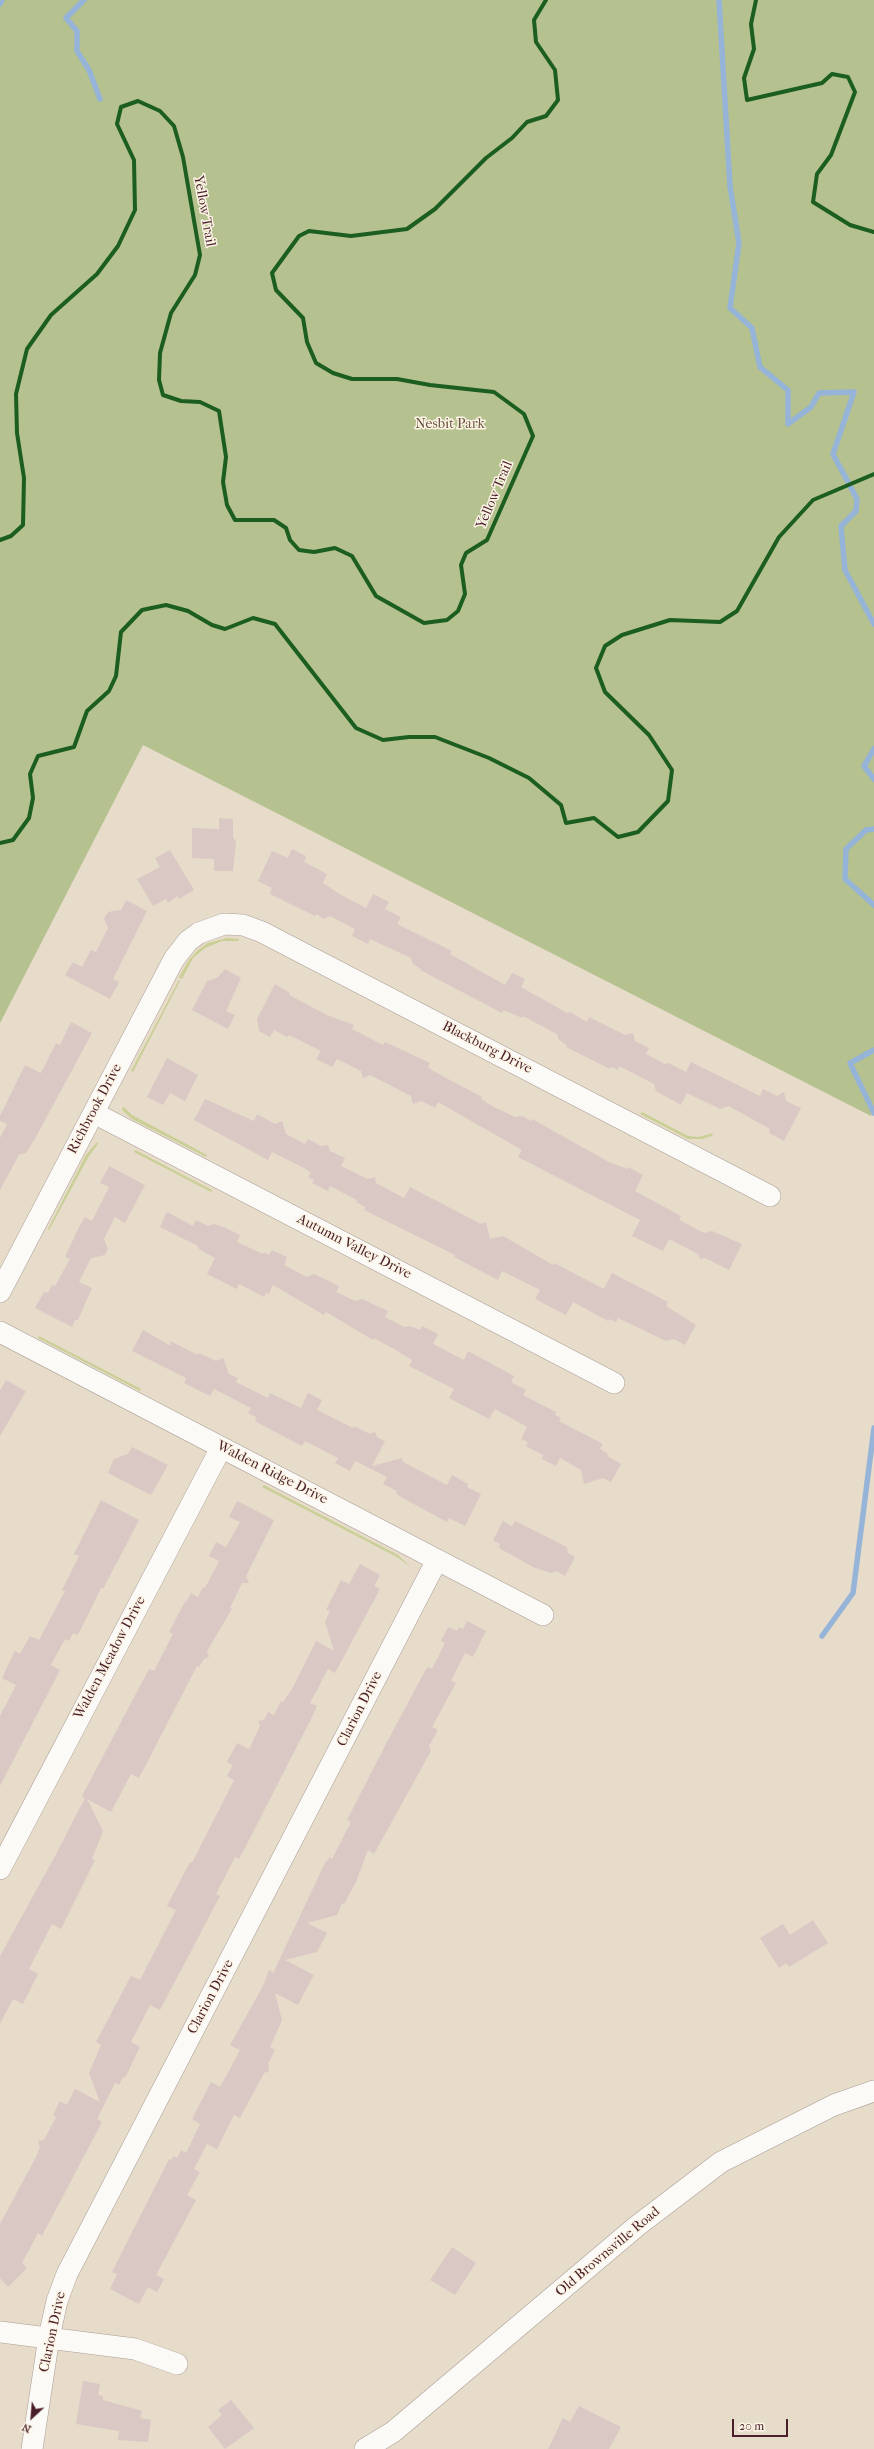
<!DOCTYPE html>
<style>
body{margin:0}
#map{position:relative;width:874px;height:2449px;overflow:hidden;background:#e7dbca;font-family:"IM FELL French Canon",serif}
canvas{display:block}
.north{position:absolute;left:12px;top:2397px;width:40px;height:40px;-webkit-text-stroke:3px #fcf5e5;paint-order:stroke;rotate:206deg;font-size:11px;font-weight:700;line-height:16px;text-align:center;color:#4a1f2b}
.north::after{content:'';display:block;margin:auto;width:14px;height:18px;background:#4a1f2b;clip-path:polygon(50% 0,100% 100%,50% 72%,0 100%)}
.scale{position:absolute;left:732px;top:2419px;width:56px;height:18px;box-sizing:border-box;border:2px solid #4a1f2b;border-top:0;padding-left:5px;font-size:12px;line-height:14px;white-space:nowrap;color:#4a1f2b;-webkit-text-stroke:3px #fcf5e5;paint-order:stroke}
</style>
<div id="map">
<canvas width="874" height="2449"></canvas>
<div class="north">N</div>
<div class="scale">20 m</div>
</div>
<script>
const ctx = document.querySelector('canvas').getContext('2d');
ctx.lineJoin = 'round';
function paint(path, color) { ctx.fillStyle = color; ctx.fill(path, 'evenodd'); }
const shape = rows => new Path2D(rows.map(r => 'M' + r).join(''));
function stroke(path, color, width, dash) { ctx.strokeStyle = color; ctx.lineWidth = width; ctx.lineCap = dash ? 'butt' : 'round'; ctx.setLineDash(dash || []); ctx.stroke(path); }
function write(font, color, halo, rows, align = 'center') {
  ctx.font = font + ' "IM FELL French Canon",serif'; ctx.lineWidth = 3; ctx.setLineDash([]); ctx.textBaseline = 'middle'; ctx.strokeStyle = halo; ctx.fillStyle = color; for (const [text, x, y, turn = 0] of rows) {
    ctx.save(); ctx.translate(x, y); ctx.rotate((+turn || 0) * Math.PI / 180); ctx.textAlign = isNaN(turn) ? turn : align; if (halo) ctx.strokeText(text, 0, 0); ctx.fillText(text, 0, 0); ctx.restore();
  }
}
const green = shape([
 [227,938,239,939,238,941,222,941,205,948,193,958,182,979,179,977,189,960,198,950,208,943],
 [179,980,180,981,133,1072,131,1071],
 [124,1107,132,1115,207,1155,206,1157,132,1119,123,1111,122,1108],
 [642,1112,688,1136,699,1137,713,1133,712,1136,702,1139,688,1139,640,1114],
 [97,1142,98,1144,89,1156,49,1230,48,1229,86,1155],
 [135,1150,212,1190,211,1192,134,1152],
 [39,1336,141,1389,140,1391,38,1338],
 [264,1485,398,1555,411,1567,397,1557,262,1487]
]);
const forest = shape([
 [0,0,874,0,874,1110,871,1116,143,745,0,1023]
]);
const stream = shape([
 [84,0,66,18,77,31,77,51,89,70,100,99],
 [719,0,730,186,739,243,730,308,752,328,760,367,788,390,788,424,811,407,819,393,854,392,833,454,857,499,856,511,841,526,845,570,874,624],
 [0,4,2,0],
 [874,749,864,766,874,779],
 [874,829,866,830,846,849,845,879,874,905],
 [874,1050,850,1063,874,1113],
 [822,1636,853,1593,874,1428]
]);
const building = shape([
 [219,818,233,819,233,838,236,841,233,871,214,871,214,859,192,858,192,828,219,829],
 [292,849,306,856,304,862,327,874,323,883,341,895,366,908,373,894,389,902,385,909,401,917,397,924,452,951,450,954,505,985,512,973,525,979,521,987,567,1013,570,1012,587,1022,589,1017,625,1035,633,1033,635,1041,649,1048,646,1054,665,1064,668,1063,686,1072,691,1062,760,1096,763,1089,777,1096,784,1092,786,1101,801,1108,784,1141,769,1133,770,1129,729,1106,720,1109,687,1093,681,1105,656,1091,654,1084,619,1066,618,1070,612,1067,610,1069,566,1047,567,1045,559,1040,557,1034,523,1016,522,1018,504,1010,502,1013,420,970,421,969,413,964,411,958,370,939,368,944,352,936,355,929,330,916,324,919,316,914,315,916,270,894,272,888,258,881,272,851,288,858],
 [170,850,194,890,179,899,178,896,168,903,166,899,153,906,137,879,160,867,155,858],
 [126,900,147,911,113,979,119,982,110,999,65,975,73,962,82,967,91,950,96,952,108,928,104,918,108,912,121,910],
 [225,969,241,978,226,1011,235,1015,228,1029,192,1010,207,981,217,978],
 [275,984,290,993,289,995,327,1015,354,1025,352,1029,383,1045,385,1042,430,1063,428,1067,433,1071,482,1097,481,1099,494,1107,515,1117,522,1116,531,1121,532,1119,609,1162,627,1169,628,1167,643,1175,635,1191,681,1216,679,1220,704,1233,712,1231,742,1244,729,1270,705,1258,700,1259,698,1254,669,1239,663,1251,632,1236,640,1220,518,1157,522,1150,438,1102,435,1108,421,1101,413,1104,411,1096,370,1075,363,1078,361,1071,337,1059,332,1067,316,1059,321,1051,289,1035,287,1037,274,1030,270,1037,259,1031,257,1019],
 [71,1022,92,1033,36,1137,26,1153,19,1155,0,1190,0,1138,7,1124,0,1121,0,1116,25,1065,41,1073,56,1043,60,1045],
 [167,1058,198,1075,185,1101,170,1093,163,1105,147,1097],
 [205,1099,254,1121,257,1114,275,1124,282,1121,286,1134,305,1144,308,1139,321,1146,328,1145,330,1151,345,1158,341,1166,368,1179,375,1177,376,1183,404,1198,410,1187,481,1224,486,1222,490,1239,503,1236,553,1265,554,1263,604,1289,612,1273,668,1302,666,1306,696,1325,685,1345,674,1339,666,1341,618,1318,616,1322,609,1319,608,1321,573,1302,566,1315,535,1299,540,1290,502,1271,498,1280,454,1257,455,1255,364,1210,365,1207,356,1202,357,1200,330,1186,328,1191,312,1183,314,1180,308,1177,311,1173,304,1168,272,1152,268,1160,194,1120],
 [109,1166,145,1185,125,1223,115,1217,104,1239,108,1249,105,1255,91,1258,79,1282,92,1288,78,1320,75,1320,72,1327,35,1308,44,1292,48,1293,52,1285,55,1286,70,1259,65,1257,80,1225,85,1217,92,1221,109,1187,100,1183],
 [167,1212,193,1226,196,1220,208,1226,214,1224,224,1227,240,1235,237,1242,263,1254,264,1252,269,1255,272,1250,287,1257,284,1265,307,1277,314,1274,339,1286,336,1292,355,1301,362,1299,388,1311,385,1317,404,1327,410,1326,420,1330,422,1326,438,1334,433,1344,464,1360,468,1351,514,1376,511,1382,526,1390,523,1395,556,1412,555,1415,561,1418,559,1421,603,1444,600,1449,608,1454,607,1456,621,1464,611,1482,603,1478,584,1484,581,1470,560,1458,556,1466,542,1459,543,1455,526,1446,528,1442,521,1439,527,1427,495,1409,489,1419,449,1398,454,1389,409,1366,412,1360,394,1349,374,1338,373,1340,326,1312,324,1315,273,1285,269,1294,266,1293,264,1297,239,1284,237,1289,207,1274,215,1258,199,1249,198,1246,160,1227],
 [143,1330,171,1346,170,1341,198,1355,199,1353,216,1361,223,1358,229,1374,238,1378,236,1382,268,1398,270,1393,301,1408,308,1393,322,1400,317,1410,353,1428,354,1426,370,1434,375,1432,377,1437,385,1441,372,1466,402,1458,403,1462,447,1485,452,1475,468,1484,467,1487,481,1494,465,1526,449,1518,447,1522,399,1496,396,1493,397,1491,383,1484,387,1477,355,1461,350,1471,335,1463,338,1458,305,1441,302,1446,260,1424,255,1421,256,1417,248,1413,251,1408,214,1389,210,1396,184,1383,186,1378,132,1351],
 [6,1380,26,1391,0,1436,0,1391],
 [132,1447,168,1465,151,1495,108,1473,114,1459,128,1454],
 [101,1500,139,1520,103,1589,101,1588,80,1631,77,1635,73,1633,69,1641,65,1639,51,1665,60,1670,0,1786,0,1716,16,1685,2,1678,15,1651,20,1654,30,1636,39,1640,65,1591,62,1590,79,1556,74,1554],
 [237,1501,274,1520,246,1576,249,1583,242,1583,230,1608,232,1609,207,1651,209,1657,204,1659,199,1667,197,1666,139,1778,131,1774,111,1812,87,1799,103,1831,92,1859,95,1860,61,1929,52,1924,29,1969,38,1974,23,2004,13,1999,0,2024,0,1956,54,1858,85,1798,82,1796,149,1669,154,1671,173,1634,169,1632,186,1600,187,1601,191,1593,198,1597,203,1587,205,1588,219,1561,209,1556,216,1542,226,1547,240,1522,229,1517],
 [503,1521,512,1526,515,1521,567,1547,568,1553,575,1557,565,1576,556,1571,551,1573,533,1567,499,1548,500,1544,493,1540],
 [360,1564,380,1575,374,1586,380,1589,335,1673,328,1669,310,1703,317,1706,313,1715,247,1844,239,1859,235,1857,216,1894,220,1896,160,2010,150,2005,131,2042,140,2047,125,2078,123,2077,119,2085,115,2083,97,2119,102,2122,42,2236,38,2233,22,2263,27,2268,8,2287,0,2278,0,2224,37,2155,40,2147,38,2141,44,2140,56,2117,53,2115,60,2101,67,2105,75,2089,100,2102,89,2073,101,2045,96,2042,131,1976,140,1980,176,1910,167,1906,190,1862,192,1863,234,1780,227,1776,233,1765,227,1762,237,1743,249,1749,260,1726,258,1721,264,1720,268,1712,274,1715,281,1701,283,1702,292,1689,316,1641,334,1651,325,1622,330,1611,326,1610,341,1580,349,1584],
 [467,1621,486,1631,473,1657,465,1653,451,1681,456,1683,432,1727,438,1730,429,1746,431,1751,374,1854,368,1850,356,1882,344,1904,342,1903,337,1915,307,1923,327,1933,317,1952,285,1960,314,1975,298,2005,275,1993,282,2020,270,2047,275,2050,268,2064,269,2071,264,2073,240,2118,234,2115,217,2149,207,2144,194,2169,200,2172,187,2195,196,2200,156,2275,164,2279,157,2292,148,2287,139,2304,110,2289,117,2274,112,2272,169,2159,171,2160,174,2156,177,2158,181,2150,186,2153,200,2124,192,2119,211,2082,220,2087,229,2071,240,2050,230,2045,263,1986,269,1970,273,1973,325,1863,330,1857,332,1859,351,1822,347,1820,386,1744,425,1671,428,1667,432,1669,445,1643,441,1641,448,1627,457,1631,459,1627,463,1629],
 [813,1920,828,1943,789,1967,786,1963,779,1968,760,1938,783,1924,790,1935],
 [452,2247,476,2263,455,2295,430,2280],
 [83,2381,100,2384,98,2395,103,2396,103,2400,142,2411,140,2418,151,2420,148,2442,118,2440,119,2431,76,2424],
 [231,2400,254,2428,225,2449,208,2427,222,2415,218,2410],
 [579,2406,621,2427,609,2449,548,2449,563,2418,570,2422]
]);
const minor = shape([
 [94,1113,614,1383],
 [0,1292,174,959,188,941,199,933,224,924,243,925,262,932,770,1196],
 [0,1332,543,1615],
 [0,1869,221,1448],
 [0,2332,135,2349,177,2364],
 [32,2449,49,2337,57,2301,67,2274,437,1560],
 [365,2449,393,2432,637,2226,721,2162,834,2105,874,2091]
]);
const cycleway = shape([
 [756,0,751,24,754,49,744,78,747,100,822,83,832,74,848,77,855,92,831,155,817,174,813,202,850,225,874,232],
 [0,540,11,536,23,525,24,478,17,433,16,394,27,349,51,315,97,274,118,246,135,210,134,160,117,124,121,107,138,101,160,111,174,126,183,157,200,255,195,275,171,313,160,353,159,380,163,395,181,401,200,402,219,411,226,457,223,482,227,505,235,520,274,520,286,528,290,540,299,550,314,552,335,548,352,556,376,596,424,623,447,620,458,611,465,594,461,565,466,553,487,540,533,436,524,414,494,392,430,385,397,379,352,379,333,373,316,363,307,342,303,318,276,290,272,273,299,236,309,231,351,236,407,229,435,209,486,158,512,138,527,122,546,116,558,100,555,70,536,42,534,20,546,0],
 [0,843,13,840,29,818,33,798,30,774,38,756,74,747,87,711,109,691,116,676,121,632,142,610,166,605,188,611,212,625,225,629,253,618,275,624,356,728,383,740,409,737,435,737,489,758,529,778,561,805,566,823,594,818,618,837,638,832,668,801,672,770,649,735,605,692,596,668,605,646,622,635,670,620,720,622,737,611,779,537,813,500,874,474]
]);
const streetNames = [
 ["Yellow Trail",204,211,80],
 ["Yellow Trail",495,495,-67],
 ["Blackburg Drive",487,1048,27],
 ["Richbrook Drive",95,1109,-62],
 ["Autumn Valley Drive",354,1247,27],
 ["Walden Ridge Drive",272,1473,27],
 ["Walden Meadow Drive",110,1658,-62],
 ["Clarion Drive",360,1709,-63],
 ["Clarion Drive",211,1997,-62],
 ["Old Brownsville Road",608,2252,-40],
 ["Clarion Drive",53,2332,-78]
];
const parkNames = [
 ["Nesbit Park",450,425]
];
paint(green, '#c9cf95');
paint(forest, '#b5c18f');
stroke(stream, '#95b4d7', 5.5);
paint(building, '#dac8c5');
stroke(minor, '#aa9e96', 22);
stroke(minor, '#fbfaf7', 21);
stroke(cycleway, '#1b5e20', 4);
write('14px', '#4a1f2b', '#fcf5e5', streetNames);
write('14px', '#69513e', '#fcf5e5', parkNames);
</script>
